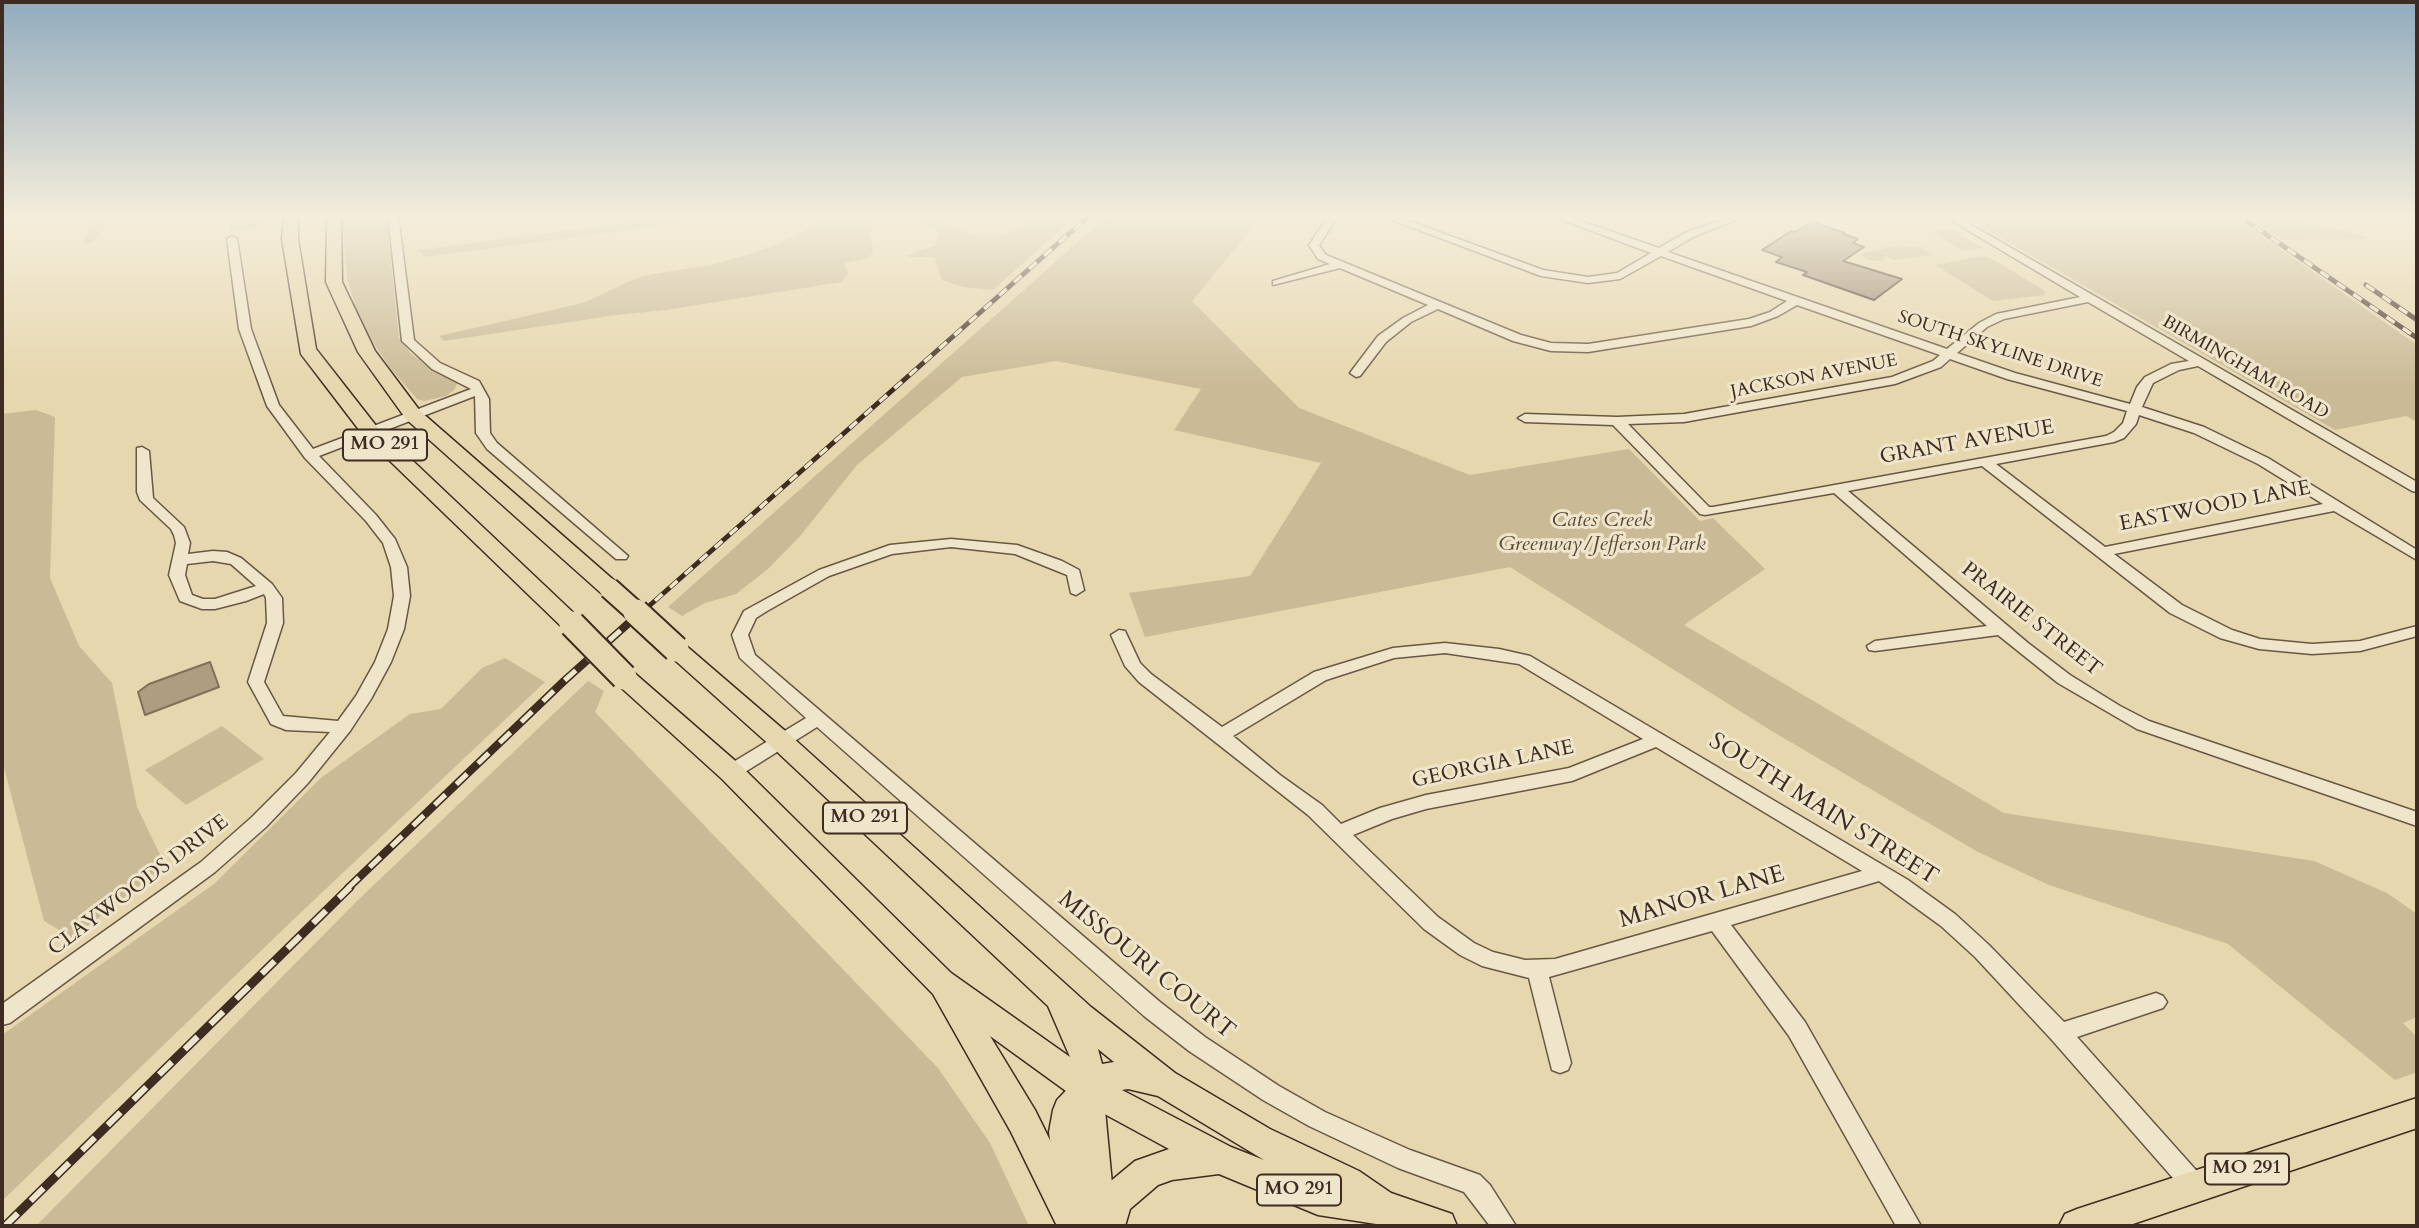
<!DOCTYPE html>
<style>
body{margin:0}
#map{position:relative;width:2419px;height:1228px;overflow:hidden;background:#e7d7ae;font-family:Cardo,serif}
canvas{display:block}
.frame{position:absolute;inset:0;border:4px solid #3e2c22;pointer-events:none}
</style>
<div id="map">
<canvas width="2419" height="1228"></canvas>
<div class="frame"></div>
</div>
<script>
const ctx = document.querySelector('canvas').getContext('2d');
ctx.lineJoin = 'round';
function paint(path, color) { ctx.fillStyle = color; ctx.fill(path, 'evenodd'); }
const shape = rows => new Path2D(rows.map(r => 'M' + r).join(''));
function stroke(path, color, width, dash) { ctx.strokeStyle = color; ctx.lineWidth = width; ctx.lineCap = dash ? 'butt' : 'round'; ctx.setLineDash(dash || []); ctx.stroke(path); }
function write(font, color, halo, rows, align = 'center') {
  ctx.font = font + ' Cardo,serif'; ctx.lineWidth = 6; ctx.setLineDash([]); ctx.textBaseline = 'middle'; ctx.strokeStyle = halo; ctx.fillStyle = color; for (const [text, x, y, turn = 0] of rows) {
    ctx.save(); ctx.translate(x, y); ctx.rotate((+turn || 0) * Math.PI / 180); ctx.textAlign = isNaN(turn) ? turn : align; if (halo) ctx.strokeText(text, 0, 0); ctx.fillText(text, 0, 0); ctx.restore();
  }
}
const green = shape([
 [80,215,99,215,107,223,95,241,87,244,83,242,88,233,86,218],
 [231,215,282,215,282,216,253,229,229,231],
 [342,215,386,215,399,338,412,355,458,382,454,390,446,396,424,401,417,399,391,369,374,344,357,312,347,278],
 [685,215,742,215,424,257,419,250],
 [811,215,876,215,871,234,873,253,866,259,844,263,848,273,842,282,666,310,617,315,444,341,439,336,583,303,632,280,648,275,711,265,746,255,781,243,814,225,816,219],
 [1043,215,1077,215,993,290,963,287,942,280,934,257,907,257,917,251,935,246,938,238,938,231,917,221,942,222,970,234,996,236,1011,232],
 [1108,215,1263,215,1192,301,1299,408,1470,475,1629,449,1700,521,1713,518,1765,569,1684,625,2004,813,2314,861,2387,893,2417,914,2417,1017,2403,1023,2417,1037,2417,1072,2395,1080,2228,944,2049,885,1978,852,1770,730,1510,567,1145,637,1129,593,1250,576,1321,463,1174,430,1201,389,1056,361,962,377,857,465,801,535,768,569,736,594,705,603,682,616,668,607],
 [1961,215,2232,215,2417,345,2417,422,2406,416,2335,430],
 [2246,215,2288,215,2299,222,2351,232,2368,239,2282,240],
 [1950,229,1983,248,1963,251,1931,232],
 [1894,246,1902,248,1918,246,1933,255,1893,260,1886,256,1881,261,1868,260,1860,254],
 [1982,256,1993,259,2045,291,2044,295,1993,301,1935,265],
 [36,410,55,417,50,578,79,646,112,683,137,807,165,865,73,938,44,921,2,760,2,414],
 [505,658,545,682,294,919,2,1201,2,1035,214,884,322,777,410,714,441,709,482,668],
 [588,681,604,691,595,712,938,1068,990,1143,1029,1226,36,1226,357,901],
 [222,726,264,759,186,805,145,770]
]);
const water = shape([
 [210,662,219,687,145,715,138,692,149,684,210,662]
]);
const building = shape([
 [1812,222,1845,233,1843,234,1858,239,1853,243,1864,247,1843,261,1902,279,1874,300,1803,275,1807,272,1776,262,1782,257,1762,250,1791,231,1795,232,1812,222]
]);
const minor = shape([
 [388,215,398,215,414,340,440,363,479,381,489,399,490,433,497,443,628,556,626,559,616,559,487,449,476,433,475,396,319,456,376,515,395,539,407,567,410,596,404,629,391,662,371,699,350,731,308,783,266,827,215,872,10,1023,2,1025,2,1004,201,862,252,817,296,773,330,732,286,730,271,724,248,682,267,623,266,598,264,594,246,601,215,609,202,609,180,601,169,575,176,543,174,535,171,529,140,500,137,492,137,448,142,447,149,451,153,498,184,527,190,543,188,554,213,551,227,552,241,558,272,584,282,598,283,623,264,682,283,716,338,721,356,696,375,662,388,629,394,596,391,567,383,543,366,521,305,458,267,406,239,329,227,239,232,236,237,239,251,329,279,405,313,449,471,389,432,369,402,341,388,215],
 [213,561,231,564,256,586,215,599,203,599,192,595,185,575,187,564,213,561],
 [1329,215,1339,215,1319,245,1326,255,1521,335,1551,343,1588,344,1749,319,1770,312,1787,301,1661,256,1620,279,1588,283,1541,276,1379,215,1393,215,1543,270,1588,277,1617,273,1651,253,1549,215,1563,215,1659,248,1685,233,1734,215,1748,215,1693,237,1668,252,1947,349,1979,323,1996,314,2080,297,1942,215,1954,215,2417,482,2417,492,2412,491,2198,366,2179,370,2153,383,2142,407,2204,427,2268,458,2417,550,2417,560,2334,511,2114,554,2182,605,2232,630,2260,639,2312,644,2360,641,2417,626,2417,636,2360,651,2312,654,2259,649,2220,638,2170,613,1982,466,1848,491,2028,643,2070,675,2120,706,2149,721,2417,812,2417,826,2137,729,2058,683,1998,635,1875,651,1869,650,1867,646,1875,641,1987,626,1834,493,1705,515,1700,514,1613,425,1525,422,1518,418,1525,414,1617,417,1684,414,1892,377,1933,361,1940,355,1797,305,1778,316,1751,326,1588,352,1551,351,1513,341,1438,309,1411,322,1386,342,1360,376,1356,377,1350,373,1378,336,1403,318,1428,305,1340,268,1273,285,1273,281,1330,264,1318,259,1309,245,1329,215],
 [2088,302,2189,361,2171,364,2145,377,2137,387,2130,404,2015,373,1957,353,1987,327,2004,319,2088,302],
 [1950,359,2007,379,2127,411,2123,423,2114,432,2106,436,1713,507,1709,507,1628,424,1684,422,1895,384,1941,367,1950,359],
 [2139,415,2194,433,2258,464,2323,504,2105,547,1996,464,2114,442,2124,438,2136,424,2139,415],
 [951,539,1017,545,1062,561,1079,570,1084,590,1076,595,1071,593,1067,575,1015,554,951,547,892,554,829,576,767,611,756,618,748,635,755,655,1160,1002,1205,1037,1279,1086,1325,1112,1410,1150,1480,1175,1490,1185,1516,1226,1490,1226,1464,1192,1398,1168,1309,1126,1263,1100,1189,1051,1144,1016,817,727,737,777,725,777,722,772,725,767,806,718,740,658,732,635,744,611,819,570,890,545,951,539],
 [1119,630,1125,631,1140,663,1151,674,1222,727,1314,672,1393,648,1445,643,1499,649,1530,656,1908,880,1955,914,1989,945,2064,1022,2156,993,2163,996,2167,1002,2163,1008,2077,1037,2203,1178,2207,1186,2203,1194,2195,1197,2187,1194,2052,1040,1975,957,1941,926,1879,881,1731,925,1805,1022,1921,1226,1896,1226,1789,1036,1712,931,1549,977,1571,1063,1568,1070,1560,1073,1552,1070,1529,978,1482,966,1460,955,1424,929,1308,815,1139,682,1125,666,1111,635,1119,630],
 [1445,653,1519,664,1643,739,1569,768,1426,795,1380,808,1341,824,1322,805,1280,775,1233,736,1326,680,1394,658,1445,653],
 [1656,747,1862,871,1555,959,1525,960,1493,952,1474,943,1438,917,1353,835,1392,819,1426,809,1572,781,1656,747]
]);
const major = shape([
 [1088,1075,1099,1079,1103,1089,1116,1226,1072,1226,1055,1178,1049,1132,1053,1110,1057,1100,1077,1079,1088,1075]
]);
const highway = shape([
 [284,215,298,215,298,239,316,349,377,427,580,619,583,624,580,629,572,631,564,629,363,435,301,354,282,239,284,215],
 [327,215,341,215,342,282,375,351,420,411,617,583,620,588,617,593,601,593,406,419,358,352,326,282,327,215],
 [676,641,684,644,791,736,1091,1007,1175,1073,1270,1129,1359,1171,1391,1193,1452,1214,1457,1226,1389,1226,1318,1215,1219,1174,1172,1180,1158,1185,1130,1209,1125,1226,1057,1226,1011,1132,933,994,722,779,616,683,612,677,616,671,624,669,632,671,740,765,951,973,1070,1057,1048,1006,773,748,668,654,664,649,668,644,676,641],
 [990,1036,1077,1099,1169,1149,1135,1161,1106,1185,1091,1223,1035,1110,990,1036],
 [1098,1049,1114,1062,1102,1064,1098,1049],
 [1128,1089,1158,1096,1264,1160,1231,1147,1122,1090,1128,1089],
 [2417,1098,2417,1128,2127,1226,2059,1226,2065,1214,2077,1209,2417,1098]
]);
const railFar2 = shape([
 [2238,215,2417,338],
 [2366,285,2417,320],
 [640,614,1090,215]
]);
const railFar1 = shape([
 [348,888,564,681,641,612]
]);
const rail = shape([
 [5,1226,350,887]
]);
const highwayBridgeFar1 = shape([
 [609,588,638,614]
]);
const highwayBridge = shape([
 [636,612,676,649],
 [572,624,624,677]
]);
const farStreetnames = [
 ["SOUTH SKYLINE DRIVE",2000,350,18],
 ["BIRMINGHAM ROAD",2245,368,30],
 ["JACKSON AVENUE",1814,377,-11]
];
const shields = [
 [385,445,84],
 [865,818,84],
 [2247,1169,84],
 [1299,1190,84]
];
const shieldNames = [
 ["MO 291",385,445],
 ["MO 291",865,818],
 ["MO 291",2247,1169],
 ["MO 291",1299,1190]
];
const streetNames = [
 ["GRANT AVENUE",1967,443,-10],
 ["EASTWOOD LANE",2215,507,-11],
 ["PRAIRIE STREET",2031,620,38],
 ["GEORGIA LANE",1493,765,-12],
 ["CLAYWOODS DRIVE",139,886,-37]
];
const parkNames = [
 ["Cates Creek",1602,521],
 ["Greenway/Jefferson Park",1602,545]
];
const nearStreetnames = [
 ["SOUTH MAIN STREET",1823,810,32],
 ["MANOR LANE",1702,898,-16],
 ["MISSOURI COURT",1146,966,39]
];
paint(green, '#caba96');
paint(water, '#ae9d7e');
stroke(water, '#817059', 2);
paint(building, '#96856b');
stroke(building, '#3e2c22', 2);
stroke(minor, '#685745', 3);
stroke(major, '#3e2c22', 3);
stroke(highway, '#3e2c22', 3);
paint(minor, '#efe5ca');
paint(major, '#e7d7ae');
paint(highway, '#e7d7ae');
stroke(railFar2, '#3e2c22', 5);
stroke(railFar1, '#3e2c22', 8);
stroke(rail, '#3e2c22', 9);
stroke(railFar2, '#efe5ca', 3.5, [10]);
stroke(railFar1, '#efe5ca', 5, [15]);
stroke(rail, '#efe5ca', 6, [18]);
stroke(highwayBridgeFar1, '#3e2c22', 24, []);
stroke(highwayBridge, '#3e2c22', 29, []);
stroke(highwayBridgeFar1, '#e7d7ae', 20);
stroke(highwayBridge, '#e7d7ae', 25);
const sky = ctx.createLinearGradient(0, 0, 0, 387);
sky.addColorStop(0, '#91abbe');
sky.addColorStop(0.56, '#f4eddb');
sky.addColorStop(1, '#f4eddb00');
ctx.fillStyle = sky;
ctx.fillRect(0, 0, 2419, 387);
write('18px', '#3e2c22', '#efe5ca', farStreetnames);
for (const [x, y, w] of shields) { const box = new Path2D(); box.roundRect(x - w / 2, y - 15.5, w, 31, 5); ctx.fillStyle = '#efe5ca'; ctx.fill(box); stroke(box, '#3e2c22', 2); }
write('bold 19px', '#3e2c22', null, shieldNames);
write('21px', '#3e2c22', '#efe5ca', streetNames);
write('italic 21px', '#5a4839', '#efe5ca', parkNames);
write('24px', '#3e2c22', '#efe5ca', nearStreetnames);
</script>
